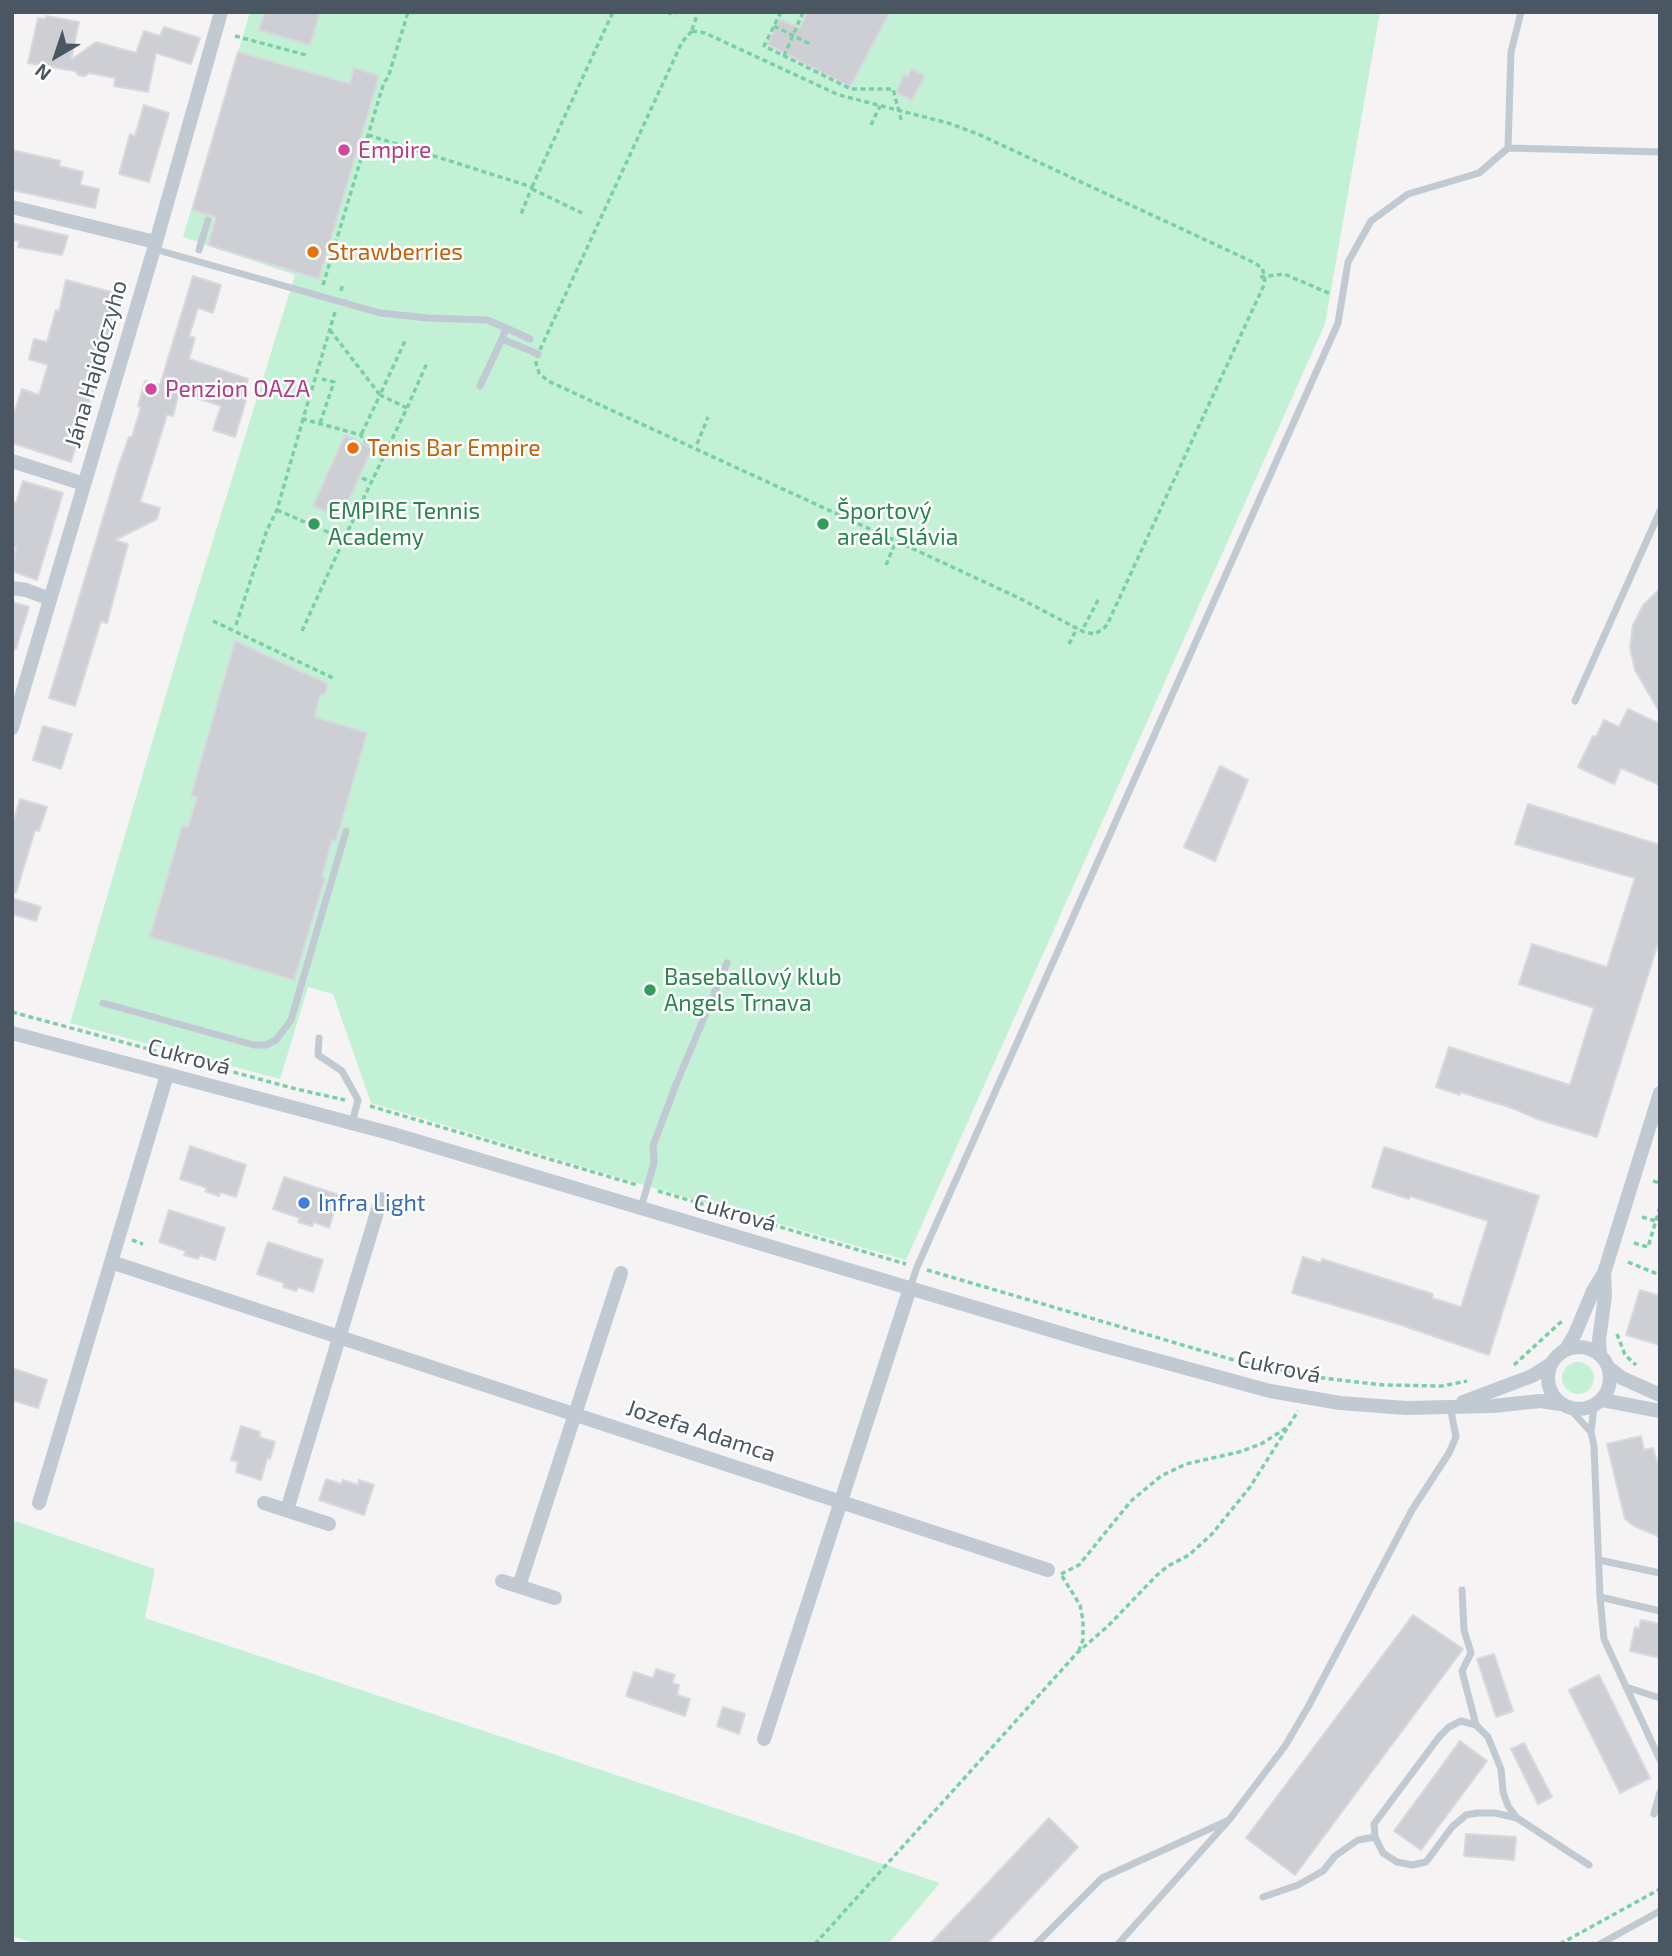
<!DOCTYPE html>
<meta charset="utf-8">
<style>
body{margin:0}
#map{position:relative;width:1672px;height:1956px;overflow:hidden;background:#f5f3f3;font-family:"Exo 2",sans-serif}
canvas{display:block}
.frame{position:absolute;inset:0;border:14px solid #4a5661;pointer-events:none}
.north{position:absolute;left:21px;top:21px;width:70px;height:70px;-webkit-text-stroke:5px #fff;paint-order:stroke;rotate:219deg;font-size:19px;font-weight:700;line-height:28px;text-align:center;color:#4a5661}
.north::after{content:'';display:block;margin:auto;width:24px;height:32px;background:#4a5661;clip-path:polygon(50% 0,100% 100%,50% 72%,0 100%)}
</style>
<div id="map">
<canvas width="1672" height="1956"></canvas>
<div class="frame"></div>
<div class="north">N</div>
</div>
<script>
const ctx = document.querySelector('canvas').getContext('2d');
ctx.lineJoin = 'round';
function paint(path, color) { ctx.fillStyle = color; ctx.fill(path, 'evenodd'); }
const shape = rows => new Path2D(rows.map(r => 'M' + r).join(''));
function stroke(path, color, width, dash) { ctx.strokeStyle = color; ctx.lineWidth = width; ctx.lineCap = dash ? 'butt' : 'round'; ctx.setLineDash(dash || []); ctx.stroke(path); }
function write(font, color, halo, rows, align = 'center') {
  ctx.font = font + ' "Exo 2",sans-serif'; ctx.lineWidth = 5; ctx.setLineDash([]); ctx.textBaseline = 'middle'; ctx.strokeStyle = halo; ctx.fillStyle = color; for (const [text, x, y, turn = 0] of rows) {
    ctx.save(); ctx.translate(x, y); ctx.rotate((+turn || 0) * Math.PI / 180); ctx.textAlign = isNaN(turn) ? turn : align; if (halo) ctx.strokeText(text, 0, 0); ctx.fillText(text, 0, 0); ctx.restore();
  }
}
const green = shape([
 [250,12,1380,12,1325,324,906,1260,647,1186,371,1103,333,994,308,987,280,1079,70,1023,183,637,295,275,183,237],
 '1562 1378a16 16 0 1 1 32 0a16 16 0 1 1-32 0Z',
 [12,1520,155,1569,145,1618,940,1883,888,1944,38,1944,12,1936]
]);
const building = shape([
 [265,12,320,12,310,45,259,30,265,12],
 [807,12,890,12,850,87,767,44,780,19,800,28,807,12],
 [46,16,79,22,71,60,96,42,136,53,144,31,160,36,164,27,200,38,191,64,156,53,148,92,114,86,115,78,89,73,85,76,78,75,75,71,28,63,38,18,45,19,46,16],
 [238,52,350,84,354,68,379,76,319,279,208,245,216,217,192,210,238,52],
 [911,69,925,75,912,100,896,92,904,75,908,77,911,69],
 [144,105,169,113,149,182,119,174,130,134,135,136,144,105],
 [12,150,60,161,59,166,83,172,80,185,99,189,95,208,12,190,12,150],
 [12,223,68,236,62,255,18,247,19,241,12,240,12,223],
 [193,276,221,285,213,313,198,308,189,336,195,338,189,359,248,379,243,396,247,397,235,437,213,430,221,406,179,392,173,416,167,415,140,502,160,508,157,519,115,540,128,544,107,623,101,621,75,706,49,698,119,465,129,437,132,437,141,407,138,406,145,381,160,385,193,276],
 [66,280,122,295,71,462,12,443,12,419,22,389,39,395,48,365,29,359,34,339,47,342,56,310,59,311,66,280],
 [345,435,372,448,341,518,313,506,345,435],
 [23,481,63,493,37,580,12,571,16,547,12,546,12,501,16,503,23,481],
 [1660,589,1660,713,1635,670,1630,647,1633,625,1644,604,1660,589],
 [12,602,29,607,16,649,12,649,12,602],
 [235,641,328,684,325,694,320,695,315,717,367,733,336,841,332,840,322,877,325,878,294,980,150,937,182,826,188,827,197,797,191,796,235,641],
 [1628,709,1660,724,1660,785,1621,768,1614,784,1578,767,1593,736,1596,737,1604,720,1619,727,1628,709],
 [43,726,72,734,61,769,33,760,43,726],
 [1220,766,1248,780,1215,861,1184,847,1220,766],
 [20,799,47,807,39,831,35,830,16,893,12,892,12,827,20,799],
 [1528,804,1660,845,1660,937,1597,1137,1540,1120,1512,1108,1460,1092,1460,1095,1436,1087,1449,1047,1570,1085,1594,1008,1519,984,1532,944,1607,967,1635,878,1515,844,1528,804],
 [12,898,41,907,36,921,12,914,12,898],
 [190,1146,246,1165,236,1197,220,1192,219,1196,205,1191,207,1188,180,1179,190,1146],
 [1384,1147,1539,1196,1489,1355,1392,1322,1292,1293,1303,1257,1321,1263,1322,1259,1433,1294,1432,1298,1461,1307,1488,1221,1410,1196,1409,1199,1372,1187,1384,1147],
 [284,1177,339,1195,329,1228,314,1222,312,1226,298,1222,300,1218,273,1209,284,1177],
 [169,1210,225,1228,215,1260,200,1255,198,1259,184,1255,186,1251,159,1242,169,1210],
 [268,1242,323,1260,313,1292,298,1287,296,1291,283,1287,284,1283,257,1274,268,1242],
 [1640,1290,1660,1296,1660,1345,1626,1335,1640,1290],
 [12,1368,47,1380,38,1408,12,1400,12,1368],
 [241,1426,260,1432,259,1437,275,1442,270,1459,267,1458,261,1480,236,1472,238,1462,231,1460,241,1426],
 [1641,1436,1644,1450,1653,1448,1660,1471,1660,1537,1634,1526,1625,1519,1607,1444,1641,1436],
 [326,1479,341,1484,343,1480,358,1485,359,1480,374,1485,364,1515,319,1500,326,1479],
 [1413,1615,1463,1649,1295,1875,1246,1838,1413,1615],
 [1641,1620,1660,1624,1660,1658,1630,1651,1635,1627,1639,1628,1641,1620],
 [1494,1654,1513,1711,1496,1717,1477,1659,1494,1654],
 [656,1669,675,1675,672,1683,679,1685,677,1695,690,1699,685,1716,626,1696,634,1672,653,1678,656,1669],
 [1599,1675,1650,1778,1620,1793,1569,1690,1599,1675],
 [723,1707,745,1714,739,1734,717,1726,723,1707],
 [1460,1741,1487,1761,1421,1850,1394,1831,1460,1741],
 [1524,1743,1552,1797,1538,1804,1511,1749,1524,1743],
 [1049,1818,1078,1847,987,1944,930,1944,1049,1818],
 [1466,1834,1516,1837,1514,1860,1464,1856,1466,1834]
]);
const path = shape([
 [667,12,675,16],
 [781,12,764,46,851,89,893,89,902,123],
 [774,26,812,45],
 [692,30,698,12],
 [692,31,705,33,839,95,948,123,978,134,1255,263,1262,268,1265,277,1264,285,1107,625,1102,630,1094,634,1084,632,1019,598,922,553,548,381,539,373,536,363,538,354,682,42,692,31],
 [235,36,306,55],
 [784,56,803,12],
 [871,125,880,106],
 [368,135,532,187,521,214],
 [532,187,613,12],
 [532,189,582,213],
 [1260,277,1284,274,1331,294],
 [323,285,384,82,388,78,408,12],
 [341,291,343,283],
 [335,312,303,419,361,435,363,440,386,452],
 [330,330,380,395,405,341],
 [407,408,427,363],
 [320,423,334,382,322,379],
 [697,444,708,417],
 [362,478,371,482],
 [277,510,344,539],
 [346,514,354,518],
 [886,565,896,541],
 [213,621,333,678],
 [236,625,267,530,277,510,303,419],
 [1084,627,1099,598],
 [302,631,344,539,407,408,380,395,361,435],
 [1069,644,1077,628],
 [12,1012,296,1089,345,1100],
 [370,1106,637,1185],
 [1653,1181,1660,1183],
 [658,1191,906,1264],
 [1642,1217,1656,1221],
 [132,1240,143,1244],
 [1634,1243,1648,1247,1660,1207],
 [1628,1262,1660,1275],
 [927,1270,1237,1361,1314,1377,1383,1385,1442,1386,1467,1381],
 [1617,1334,1625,1355,1636,1365],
 [1514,1365,1562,1321],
 [1061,1574,1079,1565,1131,1501,1161,1476,1186,1464,1239,1452,1261,1444,1288,1427],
 [1062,1576,1080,1605,1083,1620,1083,1640,1079,1650],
 [815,1944,1077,1653,1108,1626,1157,1575,1168,1566,1189,1555,1212,1534,1250,1487,1298,1411],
 [1560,1944,1660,1889]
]);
const lane = shape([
 [1508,148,1660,152],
 [154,249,380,313,428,318,487,320,506,328,502,339,538,354],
 [199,250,208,220],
 [506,328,530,339],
 [480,386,502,339],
 [1575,701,1660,511],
 [103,1003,254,1045,266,1045,276,1040,291,1020,346,831],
 [319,1038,318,1055,342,1071,358,1100,352,1123],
 [641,1208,654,1163,653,1146,675,1087,727,963],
 [910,1288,917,1267,1338,323,1348,262,1371,221,1408,194,1479,173,1508,148,1511,52,1521,12],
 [1594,1406,1591,1432,1594,1446,1600,1597,1660,1611],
 [1570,1409,1590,1431],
 [1599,1560,1660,1573],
 [1462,1590,1464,1630,1471,1653,1462,1671,1476,1725],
 [1600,1597,1604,1639,1660,1760],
 [1626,1687,1660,1698],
 [1654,1814,1660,1792],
 [1517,1818,1508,1806,1503,1792,1501,1769,1488,1737,1476,1725,1461,1721,1449,1727,1439,1737,1374,1824,1375,1837,1383,1853,1397,1862,1412,1865,1426,1862,1452,1827,1466,1815,1477,1813,1495,1813,1517,1818,1589,1865],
 [1229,1820,1285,1746,1308,1707,1412,1510,1449,1453,1456,1437,1450,1406],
 [1263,1897,1298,1885,1323,1871,1335,1856,1358,1840,1375,1837],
 [1036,1944,1102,1878,1229,1820,1118,1944],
 [1600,1944,1660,1911]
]);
const street = shape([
 [12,207,155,242],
 [12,461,84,484],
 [12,588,26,590,50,599],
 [12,728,154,249,221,12],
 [12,1033,393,1134,1097,1344,1270,1391,1340,1403,1406,1408,1493,1406,1540,1401,1560,1404],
 [111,1262,1048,1570],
 '1548 1378a31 31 0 1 1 62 0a31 31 0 1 1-62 0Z',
 [1566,1349,1575,1334,1593,1291,1604,1273,1660,1093],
 [1600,1355,1599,1340,1605,1296,1604,1273],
 [1609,1368,1622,1378,1660,1395],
 [1602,1400,1660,1411],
 [1463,1402,1532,1376,1551,1364],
 [39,1503,167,1075],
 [264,1503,329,1524],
 [287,1510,381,1199],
 [502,1581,555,1598],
 [519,1586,621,1273],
 [764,1739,910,1288]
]);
const markers = [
 [344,150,7,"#d1479c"],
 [313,252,7,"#e8710a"],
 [151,389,7,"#d1479c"],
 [353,448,7,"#e8710a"],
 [314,524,7,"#2e9e5b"],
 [823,524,7,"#2e9e5b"],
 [650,990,7,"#2e9e5b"],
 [304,1203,7,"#3f7fe0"]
];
const hotelNames = [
 ["Empire",358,150],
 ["Penzion OAZA",165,389]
];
const foodNames = [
 ["Strawberries",327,252],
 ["Tenis Bar Empire",367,448]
];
const streetNames = [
 ["Jána Hajdóczyho",96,364,-74],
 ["Cukrová",189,1057,15],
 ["Cukrová",735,1213,16],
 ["Cukrová",1279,1367,12],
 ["Jozefa Adamca",701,1431,18]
];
const leisureNames = [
 ["EMPIRE Tennis",328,511],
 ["Academy",328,537],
 ["Športový",837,511],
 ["areál Slávia",837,537],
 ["Baseballový klub",664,977],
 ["Angels Trnava",664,1003]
];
const shopNames = [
 ["Infra Light",318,1203]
];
paint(green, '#c3f1d5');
paint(building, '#cdcfd5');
stroke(building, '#d7d9de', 2);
stroke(path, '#7ad0a6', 3.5, [5, 3.5]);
stroke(lane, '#c1cad2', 7);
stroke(street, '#c1cad2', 14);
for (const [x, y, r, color] of markers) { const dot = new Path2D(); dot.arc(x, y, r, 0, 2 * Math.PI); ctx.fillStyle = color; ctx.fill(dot); stroke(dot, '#fff', 2.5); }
write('23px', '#b23c85', '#fff', hotelNames, 'left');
write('23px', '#c56008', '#fff', foodNames, 'left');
write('23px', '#4a5661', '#fff', streetNames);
write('23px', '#27864d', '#fff', leisureNames, 'left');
write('23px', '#366cbe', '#fff', shopNames, 'left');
</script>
